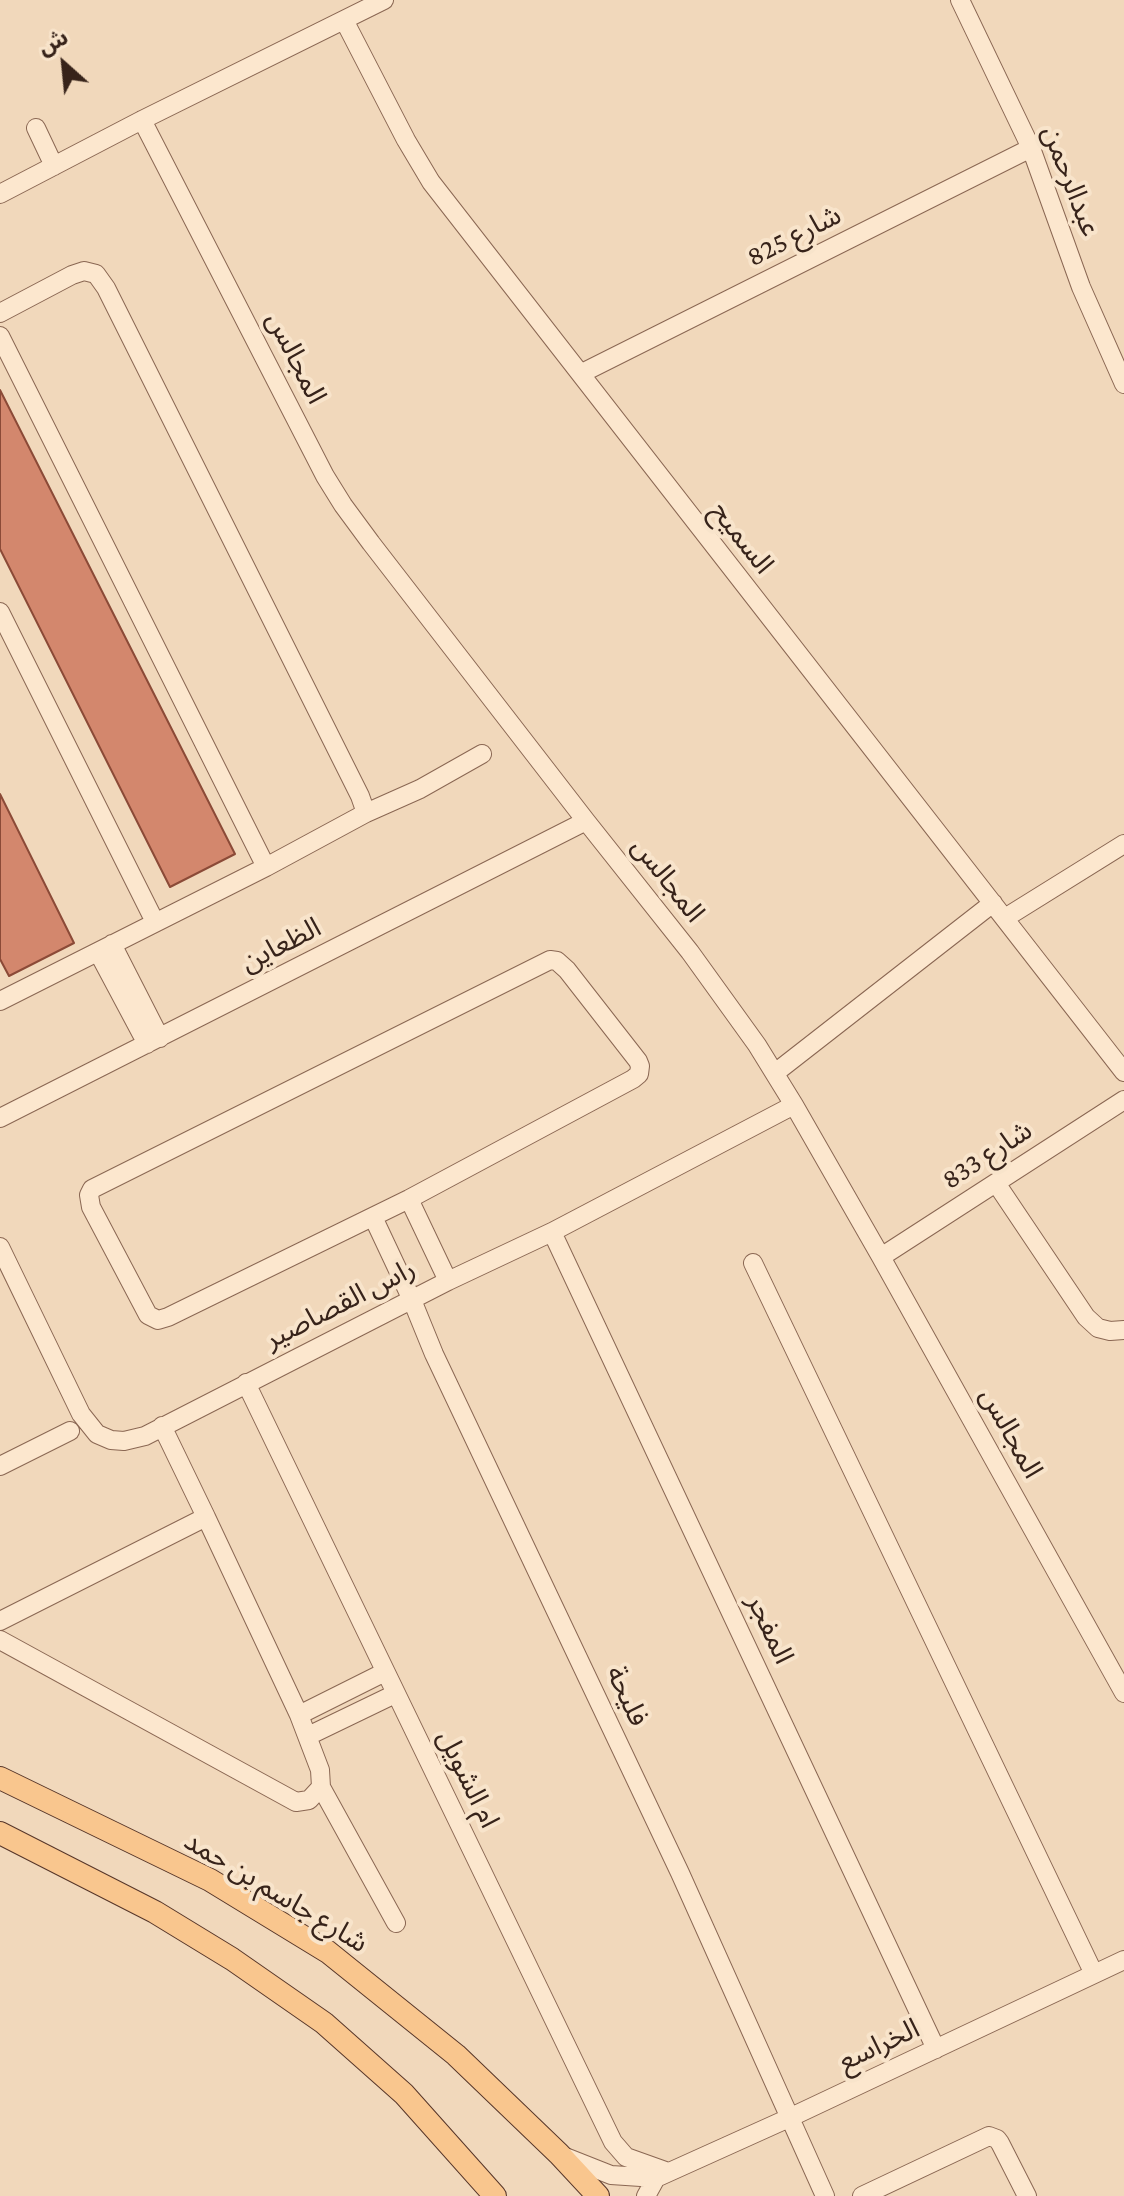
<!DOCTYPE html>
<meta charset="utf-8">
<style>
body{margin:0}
#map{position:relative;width:1124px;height:2196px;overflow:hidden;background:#f1d8bb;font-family:"Crimson Pro","Noto Sans Arabic",serif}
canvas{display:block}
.north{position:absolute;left:24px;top:24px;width:80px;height:80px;-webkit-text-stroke:6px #f8e4cb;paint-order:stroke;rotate:333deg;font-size:22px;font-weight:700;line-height:32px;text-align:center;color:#37231a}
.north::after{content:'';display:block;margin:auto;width:28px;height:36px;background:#37231a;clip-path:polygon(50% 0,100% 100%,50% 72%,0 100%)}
</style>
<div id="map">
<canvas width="1124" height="2196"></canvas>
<div class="north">ش</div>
</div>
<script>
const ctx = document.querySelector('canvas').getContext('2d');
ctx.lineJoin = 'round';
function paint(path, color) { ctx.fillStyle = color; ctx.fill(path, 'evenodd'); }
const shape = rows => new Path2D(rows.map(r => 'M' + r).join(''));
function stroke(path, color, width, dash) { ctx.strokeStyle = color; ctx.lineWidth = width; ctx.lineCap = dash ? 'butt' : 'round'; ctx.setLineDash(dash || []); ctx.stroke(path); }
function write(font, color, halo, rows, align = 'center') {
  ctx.font = font + ' "Crimson Pro","Noto Sans Arabic",serif'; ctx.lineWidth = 8; ctx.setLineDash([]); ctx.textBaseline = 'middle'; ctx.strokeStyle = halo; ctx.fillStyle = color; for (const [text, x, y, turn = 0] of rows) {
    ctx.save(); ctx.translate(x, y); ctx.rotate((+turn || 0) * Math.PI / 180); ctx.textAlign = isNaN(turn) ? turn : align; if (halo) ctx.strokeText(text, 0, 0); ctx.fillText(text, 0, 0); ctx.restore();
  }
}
const building = shape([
 [0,390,235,854,170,887,0,549,0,390],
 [0,794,74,943,9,976,0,959,0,794]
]);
const minor = shape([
 [960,0,1031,148,1081,287,1124,384],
 [344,20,406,140,431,182,1124,1072],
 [142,120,325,476,343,505,371,543,586,821,690,952,757,1045,794,1105,881,1257,1124,1693],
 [36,128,54,166],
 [0,194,142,120,384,0],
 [0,313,72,275,84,271,96,274,106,288,360,796,366,813,266,867,0,1001],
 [0,336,266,867],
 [582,373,1031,148],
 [0,612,155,922],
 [366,813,420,789,482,754],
 [1005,918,1124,844],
 [112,944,160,1038],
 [98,952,147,1044],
 [550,960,557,961,567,970,638,1061,640,1066,639,1074,633,1079,409,1199,168,1317,158,1320,148,1315,91,1207,89,1195,92,1189,550,960],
 [775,1073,993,903],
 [0,1118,586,821],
 [996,1183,1086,1317,1098,1328,1110,1331,1124,1330],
 [409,1199,448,1281],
 [373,1217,412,1300,434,1354,680,1873,825,2196],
 [552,1232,936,2049],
 [0,1247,81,1414,97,1434,111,1440,124,1441,145,1436,448,1281,552,1232,794,1105],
 [881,1257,1124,1100],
 [753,1263,1094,1974],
 [246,1383,613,2142,626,2157,668,2172],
 [162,1426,206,1517],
 [0,1466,70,1431],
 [0,1621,206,1517,299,1715,320,1770,321,1787,309,1800,296,1802,0,1640],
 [299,1715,385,1672],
 [308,1736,395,1694],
 [321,1787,396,1923],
 [563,2156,611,2175,656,2178,789,2118,1124,1960],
 [646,2196,656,2178],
 [862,2196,989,2136,997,2139,1000,2143,1027,2196]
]);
const major = shape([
 [0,1778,210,1880,328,1952,456,2055,559,2154,598,2196],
 [0,1833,155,1912,232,1959,324,2023,404,2094,495,2196]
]);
const streetNames = [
 ["عبدالرحمن",1071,181,69],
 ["شارع 825",794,236,-27],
 ["المجالس",296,358,63],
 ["السميح",742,538,52],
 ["المجالس",668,880,52],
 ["الظعاين",281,945,-27],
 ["شارع 833",987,1155,-33],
 ["راس القصاصير",340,1304,-27],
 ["المجالس",1011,1433,61],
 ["المفجر",770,1629,65],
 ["فليحة",627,1696,65],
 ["ام الشويل",468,1779,64],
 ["شارع جاسم بن حمد",276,1892,31],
 ["الخراسع",879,2045,-25]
];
paint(building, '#d3876d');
stroke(building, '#8b4a37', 2);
stroke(minor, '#8a6753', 20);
stroke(major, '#573629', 24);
stroke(minor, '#fce7ce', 18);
stroke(major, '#f9c68e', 22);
write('28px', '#37231a', '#f8e4cb', streetNames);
</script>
